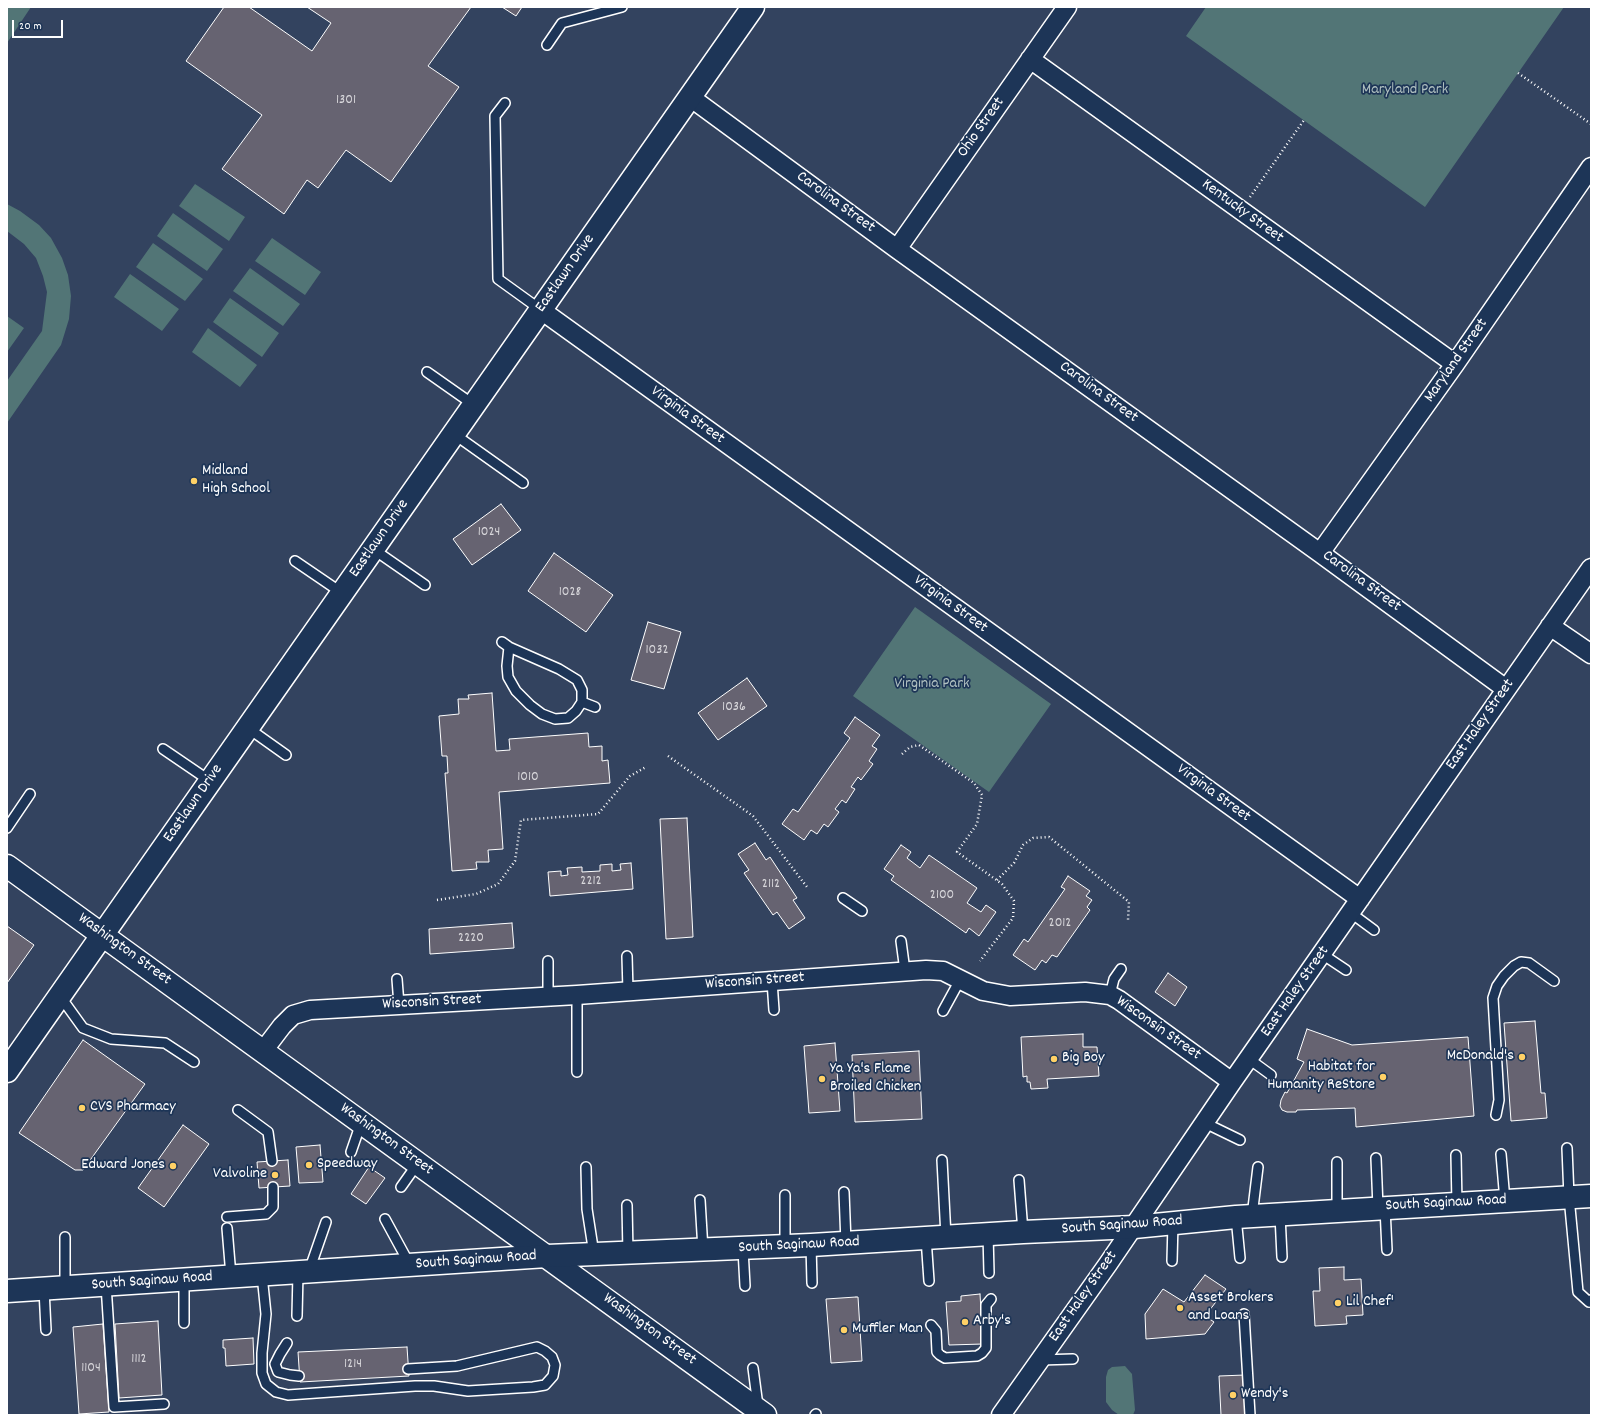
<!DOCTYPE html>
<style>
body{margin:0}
#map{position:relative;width:1598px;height:1422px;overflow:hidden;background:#33435f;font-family:Dekko,sans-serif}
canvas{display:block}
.frame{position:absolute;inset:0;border:8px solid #fff;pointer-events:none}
.scale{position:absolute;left:12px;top:20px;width:51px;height:18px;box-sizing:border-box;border:2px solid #fff;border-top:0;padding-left:5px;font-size:12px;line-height:14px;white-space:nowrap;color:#fff;-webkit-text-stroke:3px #1d3557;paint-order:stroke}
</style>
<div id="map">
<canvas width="1598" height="1422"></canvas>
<div class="frame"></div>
<div class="scale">20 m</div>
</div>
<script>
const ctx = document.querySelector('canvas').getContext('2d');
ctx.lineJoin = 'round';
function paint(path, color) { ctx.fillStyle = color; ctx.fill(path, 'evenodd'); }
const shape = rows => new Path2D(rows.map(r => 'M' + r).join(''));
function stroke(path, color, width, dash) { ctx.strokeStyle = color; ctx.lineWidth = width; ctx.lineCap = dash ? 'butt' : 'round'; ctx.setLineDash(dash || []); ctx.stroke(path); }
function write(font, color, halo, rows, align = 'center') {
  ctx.font = font + ' Dekko,sans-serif'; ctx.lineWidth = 3.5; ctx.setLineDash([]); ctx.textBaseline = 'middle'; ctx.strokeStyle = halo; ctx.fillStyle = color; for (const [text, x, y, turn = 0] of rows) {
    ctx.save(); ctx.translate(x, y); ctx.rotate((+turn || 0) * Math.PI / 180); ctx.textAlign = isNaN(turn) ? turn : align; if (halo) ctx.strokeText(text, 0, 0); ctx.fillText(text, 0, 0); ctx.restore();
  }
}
const green = shape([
 [7,7,31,7,7,43],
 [1206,7,1564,7,1425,207,1186,36],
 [195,184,245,217,229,241,179,206],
 [7,204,20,211,39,225,51,238,62,258,68,275,71,296,69,319,61,345,7,423,7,381,42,331,47,292,43,276,36,258,24,244,7,231],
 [173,213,223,249,207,271,157,236],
 [272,238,321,272,305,295,255,261],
 [153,243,203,279,185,301,136,267],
 [250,268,300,304,283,326,233,291],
 [130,274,179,309,162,331,114,297],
 [230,298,279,333,262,357,213,322],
 [7,316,24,328,7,352],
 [208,328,257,365,240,387,192,352],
 [915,607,1051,704,989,792,853,696],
 [1125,1366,1132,1374,1135,1410,1133,1415,1119,1415,1112,1410,1106,1402,1106,1377,1108,1370,1112,1367]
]);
const building = shape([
 [224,7,249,7,312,51,331,23,307,7,471,7,428,66,459,87,391,182,346,150,318,188,307,180,284,214,222,169,262,115,186,61,224,7],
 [502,7,522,7,516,16,502,7],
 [501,504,521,530,472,565,453,539,501,504],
 [554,553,613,595,586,632,528,591,554,553],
 [648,622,681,632,664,689,631,680,648,622],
 [747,678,767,706,718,740,698,713,747,678],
 [492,693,496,751,510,750,509,739,588,733,589,747,602,746,602,761,608,760,610,783,499,792,503,849,488,850,489,862,476,862,477,869,452,871,445,773,448,773,447,756,442,756,439,716,459,714,458,699,469,699,468,695,492,693],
 [855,717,880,735,872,746,877,749,869,761,873,764,861,780,858,777,851,787,855,789,846,803,842,800,835,809,839,812,828,827,824,824,817,834,811,830,804,840,782,824,793,809,798,812,850,738,844,733,855,717],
 [687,818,693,937,666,939,660,819,687,818],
 [755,843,766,860,770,857,797,898,793,900,805,918,789,929,777,912,773,915,744,873,749,870,738,854,755,843],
 [901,845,911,852,907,858,920,868,929,855,977,888,967,903,981,912,986,905,996,912,979,936,969,928,966,933,891,880,894,876,884,869,901,845],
 [631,863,633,889,550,896,548,872,561,871,561,876,568,875,567,868,582,867,582,872,600,871,600,865,612,864,612,871,621,870,620,864,631,863],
 [1068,876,1090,891,1086,896,1092,900,1087,907,1090,910,1057,957,1052,955,1046,963,1042,960,1035,970,1013,955,1024,939,1028,942,1065,889,1061,887,1068,876],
 [512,923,514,948,430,954,429,929,512,923],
 [7,926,34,945,7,983,7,926],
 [1168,973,1187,987,1175,1006,1155,992,1168,973],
 [1535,1021,1541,1093,1545,1093,1547,1118,1511,1121,1504,1023,1535,1021],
 [1307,1029,1352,1045,1468,1037,1474,1116,1356,1127,1355,1108,1297,1110,1296,1112,1287,1112,1282,1110,1280,1106,1281,1100,1285,1092,1287,1093,1304,1062,1297,1059,1307,1029],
 [1083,1034,1083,1047,1097,1047,1099,1076,1047,1079,1048,1088,1031,1089,1030,1082,1027,1082,1027,1076,1023,1077,1021,1037,1083,1034],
 [83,1040,145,1084,83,1170,75,1170,19,1133,83,1040],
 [835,1043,840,1111,809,1113,804,1046,835,1043],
 [919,1051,922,1119,855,1122,852,1055,919,1051],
 [183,1125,209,1144,164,1207,138,1188,183,1125],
 [320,1145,323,1182,299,1183,296,1147,320,1145],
 [288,1160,290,1186,259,1188,257,1162,288,1160],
 [369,1167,385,1178,366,1204,351,1194,369,1167],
 [1344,1267,1344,1280,1361,1279,1363,1315,1346,1316,1347,1324,1315,1326,1313,1291,1320,1291,1319,1268,1344,1267],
 [1205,1275,1226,1289,1205,1316,1214,1322,1205,1334,1146,1339,1145,1314,1163,1289,1184,1302,1205,1275],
 [980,1294,983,1344,949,1345,946,1302,961,1301,961,1296,980,1294],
 [856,1297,858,1297,862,1361,831,1363,826,1299,856,1297],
 [158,1321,162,1395,119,1398,115,1324,158,1321],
 [103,1324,109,1412,79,1414,73,1327,103,1324],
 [253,1338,254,1364,226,1366,225,1348,223,1348,223,1340,253,1338],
 [407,1347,409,1376,300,1382,298,1352,407,1347],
 [1245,1375,1247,1415,1221,1415,1219,1376,1245,1375]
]);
const path = shape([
 [1518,73,1591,124],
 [1250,197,1304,120],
 [902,754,910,747,919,745,974,783,982,795,977,824,957,852,1002,884,1014,901,1013,918,980,961],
 [668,756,753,816,807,887],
 [997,880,1014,863,1023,845,1033,838,1049,837,1129,902,1128,920],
 [437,900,476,894,498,884,515,861,521,820,598,814,630,776,646,767]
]);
const service = shape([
 [547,45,562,23,622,7],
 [505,103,495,116,498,279,541,310],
 [427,372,474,405],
 [454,434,523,483],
 [373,549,425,585],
 [295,561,342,593],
 [502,642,509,647,559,669,577,680,582,690,582,702,576,711,568,718,555,719,542,714,530,705,516,691,508,677,507,666,509,647],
 [582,702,595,707],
 [248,728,286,755],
 [163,749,210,781],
 [7,828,30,794],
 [843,898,862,911],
 [1351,913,1374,930],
 [901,941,905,971],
 [1322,954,1346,970],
 [627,956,628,991],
 [548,961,548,996],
 [397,979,399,1005],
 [772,981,774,1010],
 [577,995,577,1072],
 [1110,995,1114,979,1121,969],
 [60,996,83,1028,111,1039,165,1043,194,1062],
 [943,1011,960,980],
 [1249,1059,1271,1075],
 [238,1110,268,1132,272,1161],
 [1496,1115,1499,1100,1493,998,1497,986,1504,976,1514,966,1521,962,1529,963,1554,981],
 [1205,1123,1240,1140],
 [1567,1148,1569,1197,1578,1292,1589,1302,1591,1300],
 [351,1152,361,1123],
 [1501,1154,1505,1201],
 [1456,1155,1457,1204],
 [1376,1158,1378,1208],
 [942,1160,946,1237],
 [1337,1162,1337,1210],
 [586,1167,587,1209,594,1254],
 [1019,1180,1023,1232],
 [401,1187,418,1163],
 [844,1192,846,1243],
 [785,1195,785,1247],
 [700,1200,703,1250],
 [627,1205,628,1253],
 [1385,1208,1387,1250],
 [1280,1215,1282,1257],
 [1252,1216,1258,1167],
 [227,1217,266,1214,273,1207,273,1187],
 [1236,1217,1240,1258],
 [385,1219,410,1265],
 [227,1228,231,1276],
 [988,1234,989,1273],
 [926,1238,929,1281],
 [811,1245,812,1283],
 [743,1249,745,1286],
 [1172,1261,1173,1223],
 [309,1271,326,1222],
 [262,1275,266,1314,262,1353,262,1373,266,1384,276,1392,288,1395,415,1386,434,1386,468,1391,533,1387,545,1385,553,1376,555,1365,552,1357,545,1351,537,1347,457,1366,408,1369],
 [106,1285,114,1407,164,1404],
 [65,1288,65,1237],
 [44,1289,46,1330],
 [1244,1314,1250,1415],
 [297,1316,298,1273],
 [184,1323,184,1280],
 [931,1325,936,1331,937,1352,940,1355,945,1358,977,1356,982,1353,986,1348,986,1305,991,1299],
 [287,1343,280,1354,275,1364,278,1372,290,1375,299,1376],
 [1040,1360,1073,1359],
 [753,1368,758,1406],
 [815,1415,816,1414]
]);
const minor = shape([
 [1030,59,1455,364],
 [690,97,897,249,1320,553,1506,689],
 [897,249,1067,7],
 [541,310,1360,899],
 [1320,553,1455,364,1591,167],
 [1550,626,1591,654],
 [263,1051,282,1026,293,1015,310,1010,577,995,926,970,943,971,983,991,1010,996,1085,992,1110,995,1119,1000,1232,1082],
 [1001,1415,1108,1264,1232,1082,1591,568]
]);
const tertiary = shape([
 [7,866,765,1415],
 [7,1071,753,7]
]);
const secondary = shape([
 [7,1291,547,1256,811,1245,1023,1232,1134,1227,1236,1217,1591,1196]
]);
const markers = [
 [194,481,4,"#ffd166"],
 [1522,1057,4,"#ffd166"],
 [1054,1059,4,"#ffd166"],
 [1383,1077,4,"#ffd166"],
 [822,1079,4,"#ffd166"],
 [82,1108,4,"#ffd166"],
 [309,1165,4,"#ffd166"],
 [173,1166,4,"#ffd166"],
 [275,1175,4,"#ffd166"],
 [1338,1303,4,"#ffd166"],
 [1180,1308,4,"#ffd166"],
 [965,1322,4,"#ffd166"],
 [844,1330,4,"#ffd166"],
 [1233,1395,4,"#ffd166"]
];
const numberNames = [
 ["1301",346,101],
 ["1024",489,533],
 ["1028",570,593],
 ["1032",657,651],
 ["1036",734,708],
 ["1010",528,778],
 ["2212",591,882],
 ["2112",771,885],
 ["2100",942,896],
 ["2012",1060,924],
 ["2220",471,939],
 ["1112",139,1360],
 ["1214",353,1365],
 ["1104",91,1369]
];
const parkNames = [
 ["Maryland Park",1405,91],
 ["Virginia Park",932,685]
];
const streetNames = [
 ["Ohio Street",982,128,-55],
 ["Carolina Street",835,203,36],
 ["Kentucky Street",1242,212,36],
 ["Eastlawn Drive",566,274,-55],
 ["Maryland Street",1457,361,-55],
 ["Carolina Street",1098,393,36],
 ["Virginia Street",687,416,36],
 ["Eastlawn Drive",380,539,-55],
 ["Carolina Street",1361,582,36],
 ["Virginia Street",950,605,36],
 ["East Haley Street",1481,725,-55],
 ["Virginia Street",1213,794,36],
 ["Eastlawn Drive",194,804,-55],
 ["Washington Street",124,950,36],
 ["Wisconsin Street",755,982,-4],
 ["East Haley Street",1296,992,-55],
 ["Wisconsin Street",432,1003,-3],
 ["Wisconsin Street",1158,1029,35],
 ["Washington Street",386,1140,36],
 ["South Saginaw Road",1446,1204,-3],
 ["South Saginaw Road",1122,1226,-4],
 ["South Saginaw Road",799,1246,-3],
 ["South Saginaw Road",476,1261,-4],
 ["South Saginaw Road",152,1282,-4],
 ["East Haley Street",1084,1297,-55],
 ["Washington Street",649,1330,36]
];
const poiNames = [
 ["Midland",202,472],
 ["High School",202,490],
 ["McDonald's",1514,1057,"right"],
 ["Big Boy",1062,1059],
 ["Habitat for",1375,1068,"right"],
 ["Humanity ReStore",1375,1086,"right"],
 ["Ya Ya's Flame",830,1070],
 ["Broiled Chicken",830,1088],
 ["CVS Pharmacy",90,1108],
 ["Speedway",317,1165],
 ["Edward Jones",165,1166,"right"],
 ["Valvoline",267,1175,"right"],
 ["Asset Brokers",1188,1299],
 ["and Loans",1188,1317],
 ["Lil Chef'",1346,1303],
 ["Arby's",973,1322],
 ["Muffler Man",852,1330],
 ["Wendy's",1241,1395]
];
paint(green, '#527576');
paint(building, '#666371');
stroke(building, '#fff', 1);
stroke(service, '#fff', 12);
stroke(minor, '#fff', 21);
stroke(tertiary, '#fff', 25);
stroke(secondary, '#fff', 25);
stroke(path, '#fff', 2.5, [1, 3]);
stroke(service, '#1d3557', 9);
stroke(minor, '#1d3557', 18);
stroke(tertiary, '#1d3557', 22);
stroke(secondary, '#1d3557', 22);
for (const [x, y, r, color] of markers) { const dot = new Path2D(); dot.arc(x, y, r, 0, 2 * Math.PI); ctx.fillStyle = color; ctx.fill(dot); stroke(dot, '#1d3557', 1.5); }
write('14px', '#d9d8dc', null, numberNames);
write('16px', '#b1c1c1', '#1d3557', parkNames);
write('16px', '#fff', '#1d3557', streetNames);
write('16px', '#fff', '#1d3557', poiNames, 'left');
</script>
